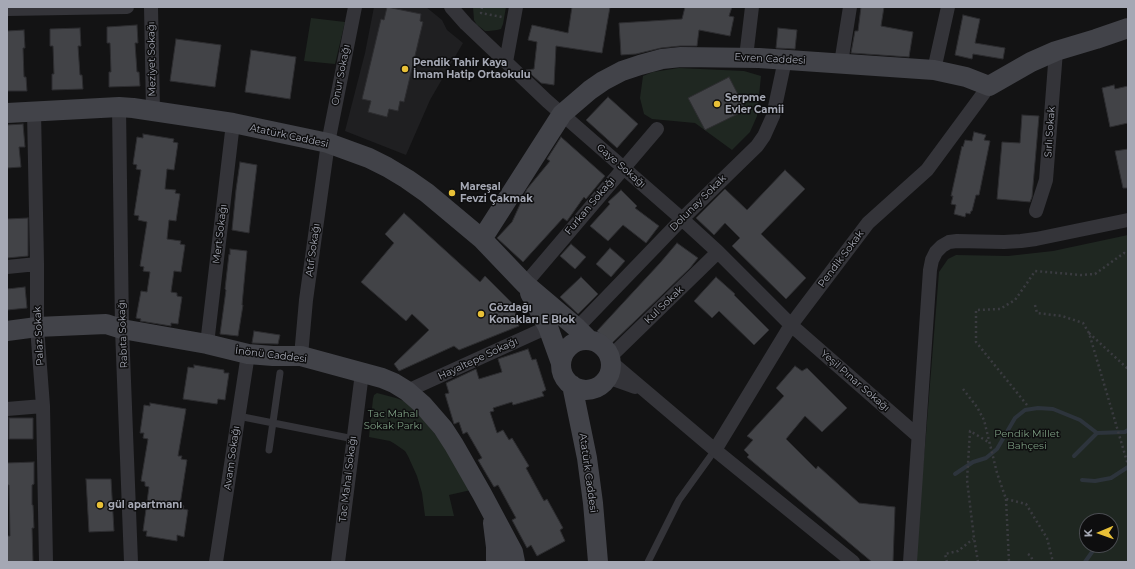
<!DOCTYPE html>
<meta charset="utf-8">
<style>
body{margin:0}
#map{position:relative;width:1135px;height:569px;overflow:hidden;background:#131314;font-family:Montserrat,sans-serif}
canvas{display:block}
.frame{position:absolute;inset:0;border:8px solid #a5a8b4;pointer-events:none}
.north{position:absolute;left:1079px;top:513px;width:40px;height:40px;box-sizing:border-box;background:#0e0e0f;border:1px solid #4a4c51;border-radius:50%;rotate:268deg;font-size:11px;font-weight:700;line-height:16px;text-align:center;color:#a5a8b4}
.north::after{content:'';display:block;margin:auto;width:14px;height:18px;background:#e8c037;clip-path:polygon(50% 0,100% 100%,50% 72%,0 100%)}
</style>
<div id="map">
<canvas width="1135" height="569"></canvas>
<div class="frame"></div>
<div class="north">K</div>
</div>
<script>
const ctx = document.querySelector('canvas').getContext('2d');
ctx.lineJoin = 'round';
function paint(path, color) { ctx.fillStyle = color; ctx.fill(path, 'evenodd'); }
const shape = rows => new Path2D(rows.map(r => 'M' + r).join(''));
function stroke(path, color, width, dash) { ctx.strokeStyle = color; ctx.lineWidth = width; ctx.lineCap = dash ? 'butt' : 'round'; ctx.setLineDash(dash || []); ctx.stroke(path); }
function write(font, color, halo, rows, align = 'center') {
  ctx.font = font + ' Montserrat,sans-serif'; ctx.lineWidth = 3; ctx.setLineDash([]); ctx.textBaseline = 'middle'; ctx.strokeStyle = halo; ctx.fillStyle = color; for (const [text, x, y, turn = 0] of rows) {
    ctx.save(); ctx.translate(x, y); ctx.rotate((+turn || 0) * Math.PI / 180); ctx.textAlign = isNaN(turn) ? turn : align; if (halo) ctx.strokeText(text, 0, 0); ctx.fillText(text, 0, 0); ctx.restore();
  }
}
const built = shape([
 [374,7,426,7,442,20,447,30,463,43,430,100,406,155,345,131,365,53]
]);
const green = shape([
 [473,7,506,7,503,24,501,29,497,30,489,31,485,31,480,27,477,25,474,20],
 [311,18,345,22,335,64,304,61],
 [679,68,744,71,761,76,757,116,750,132,732,150,695,123,652,119,644,114,640,98,643,76,653,72],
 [1128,235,1128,562,914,562,926,434,939,272,948,259,956,255,1008,256,1053,251],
 [1087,521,1111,521,1111,545,1087,545],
 [377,393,396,398,404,401,411,407,425,421,444,446,471,490,449,495,454,516,425,516,422,493,417,476,408,456,405,451,395,444,390,441,369,437,373,399,374,395]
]);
const stream = shape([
 [1074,456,1097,433,1125,432,1128,430],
 [955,474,973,462,986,458,997,449,1015,418,1025,410,1038,408,1053,409,1080,420,1097,433],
 [1082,480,1095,481,1111,478,1128,467],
 [1085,562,1097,545]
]);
const building = shape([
 [387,7,421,14,420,21,423,22,404,102,400,101,398,111,389,109,387,117,368,112,371,101,362,99,381,19,384,20,387,7],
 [572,7,610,7,602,53,556,46,554,85,541,83,526,70,534,69,537,42,528,40,532,25,568,33,572,7],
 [685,7,732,7,729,16,734,17,730,36,699,30,697,46,680,46,661,48,636,54,621,55,619,23,682,19,685,7],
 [861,7,884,7,881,26,913,32,909,57,851,53,855,31,858,31,861,7],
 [963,15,980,19,975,43,1005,48,1003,59,973,54,972,59,955,55,963,15],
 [137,25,138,43,135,43,137,72,139,72,140,86,109,87,109,72,111,72,110,43,107,43,107,27,137,25],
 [80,28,81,46,78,46,80,75,82,75,83,89,52,90,52,74,54,74,53,46,50,46,50,29,80,28],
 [778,28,797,30,795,49,776,48,778,28],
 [24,30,25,48,23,48,24,77,26,77,27,91,7,91,7,31,24,30],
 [176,39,221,45,215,87,170,81,176,39],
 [251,50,296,57,290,99,245,92,251,50],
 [729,77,746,110,705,130,688,98,729,77],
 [1114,85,1115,89,1128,86,1128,123,1110,127,1102,88,1114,85],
 [608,97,638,124,617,148,586,120,608,97],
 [1022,115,1039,116,1032,197,1030,202,997,199,1002,142,1020,143,1022,115],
 [23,124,25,147,19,147,21,167,7,168,7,125,23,124],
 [974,132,986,135,984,140,990,141,979,195,976,195,972,211,971,211,970,214,966,213,965,217,954,214,956,205,951,204,953,196,951,196,962,146,963,147,965,140,972,141,974,132],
 [143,134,174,139,173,142,178,143,174,170,167,169,165,189,176,190,175,193,180,194,176,221,169,220,167,239,181,241,180,244,185,245,181,272,174,271,171,292,177,293,177,296,182,297,178,324,171,323,171,326,140,321,141,319,136,318,141,291,147,292,150,272,143,271,144,267,140,266,147,222,138,220,139,216,134,215,141,170,136,169,137,165,133,164,137,137,143,138,143,134],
 [561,137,605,176,586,199,584,197,567,221,563,218,523,262,497,238,512,222,527,189,550,161,547,159,561,137],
 [1128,149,1128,188,1123,188,1115,151,1128,149],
 [240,162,257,165,249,233,232,230,236,190,240,162],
 [785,170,805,189,761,234,806,278,786,299,732,246,740,238,725,223,714,235,696,218,725,189,747,210,785,170],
 [621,190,637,206,635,208,659,226,646,243,623,225,608,241,590,226,610,204,608,202,621,190],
 [404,213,480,282,485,276,513,304,519,326,459,350,454,346,399,371,394,364,429,330,412,314,406,321,361,282,394,243,385,234,404,213],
 [28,218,28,256,7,258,7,219,28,218],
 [677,243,698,258,690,268,611,344,597,331,660,263,677,243],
 [571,244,586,257,575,269,560,256,571,244],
 [610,248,625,261,611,277,596,264,610,248],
 [230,249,247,251,242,305,243,305,238,336,220,334,226,290,225,289,229,254,230,255,230,249],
 [581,277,598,294,578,314,560,297,581,277],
 [716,277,735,294,734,295,769,330,754,345,719,311,712,318,694,301,716,277],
 [25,287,27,308,7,310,7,289,25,287],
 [254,331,280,335,278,344,252,343,254,331],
 [528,349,532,360,536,359,546,390,542,392,544,396,513,405,512,402,493,408,494,411,490,412,497,433,503,430,509,440,512,438,529,466,526,468,544,501,547,499,563,528,560,530,565,541,537,556,531,545,527,548,512,520,516,518,498,485,494,487,478,460,482,458,467,432,463,434,459,422,454,424,445,394,449,393,446,383,476,369,479,379,502,372,498,359,528,349],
 [194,365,224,370,224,373,229,373,225,400,218,399,217,404,183,399,188,367,194,368,194,365],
 [795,366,802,371,807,368,847,408,822,432,805,416,786,439,816,469,818,466,859,503,895,507,893,562,872,562,747,457,749,455,744,450,753,440,747,436,784,396,776,388,795,366],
 [150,403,186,409,178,456,182,456,181,459,187,460,180,505,184,506,183,509,188,510,184,537,177,535,177,541,146,536,147,531,143,531,149,487,145,486,145,482,141,481,148,439,143,438,144,433,140,433,144,405,150,406,150,403],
 [9,418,33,418,33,439,9,439,9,418],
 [34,462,34,484,32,485,32,505,33,505,34,528,32,528,33,562,7,562,7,536,10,536,9,485,7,485,7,463,34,462],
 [86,479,111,479,114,531,89,532,86,479]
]);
const path = shape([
 [482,7,481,13,502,17],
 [1035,305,1037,313,1062,316,1083,323,1089,333,1128,465],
 [1089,333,1128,369],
 [963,389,977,407,984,420,997,473,1006,499,1026,504,1047,538,1053,562],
 [1027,405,976,342,976,310,1000,309,1015,300,1027,283,1035,271,1081,275,1095,274,1124,253,1128,254],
 [1006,499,1009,562],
 [1028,554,1031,556,1033,562],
 [947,562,945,554,958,551,973,539],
 [978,562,974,538,967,480,970,431,990,443]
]);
const lane = shape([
 [238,416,354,439],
 [269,450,280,373],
 [648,562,679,500,715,450]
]);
const street = shape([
 [151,7,153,111],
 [451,7,466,24,547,101,682,219,718,252,791,325,918,436],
 [7,9,127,7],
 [746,57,752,7],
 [506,62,516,7],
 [841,63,850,7],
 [934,70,948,7],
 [119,107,122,329,131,562],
 [34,111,37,264,37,327,43,406,46,562],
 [1036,211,1046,180,1056,51],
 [7,267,37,264],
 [525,284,657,129],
 [577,328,682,219,757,146,764,136,773,116,785,60],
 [207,344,233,123],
 [301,356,306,300,328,143,355,7],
 [609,358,718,252],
 [610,361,715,450,853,562],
 [607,377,635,387],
 [407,391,548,327],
 [7,409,43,406],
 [715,450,791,325,868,223,927,170,989,86],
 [216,562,248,354],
 [338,562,362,373],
 [910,562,930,270,932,260,936,252,942,246,949,242,957,241,1004,242,1021,241,1036,239,1128,220]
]);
const secondary = shape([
 [7,113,119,107,133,108,233,123,328,143,369,158,387,167,407,179,427,193,482,239,525,284,577,328,589,340],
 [482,239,562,114,590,90,603,81,622,71,640,65,662,59,681,57,759,58,934,70,966,77,989,86,1031,62,1056,51,1096,39,1128,28],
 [530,293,548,327,561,363],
 [7,331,37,327,106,324,122,329,207,344,248,354,273,356,301,356,382,378,394,383,407,391,423,405,443,428,454,445,482,494,513,552,515,562],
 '561 365a25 25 0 1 1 50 0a25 25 0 1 1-50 0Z',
 [572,385,587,458,593,503,598,562],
 [493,523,496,547,496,562]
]);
const markers = [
 [405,69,4,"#e8c037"],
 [717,104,4,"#e8c037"],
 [452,193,4,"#e8c037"],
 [481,314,4,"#e8c037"],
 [100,505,4,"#e8c037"]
];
const streetNames = [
 ["Meziyet Sokağı",152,59,-91],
 ["Evren Caddesi",770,59,3],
 ["Onur Sokağı",341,75,-79],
 ["Sırlı Sokak",1050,132,-86],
 ["Atatürk Caddesi",289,136,12],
 ["Gaye Sokağı",621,166,41],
 ["Dolunay Sokak",698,203,-45],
 ["Furkan Sokağı",590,206,-50],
 ["Mert Sokağı",220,234,-83],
 ["Atıf Sokağı",313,250,-82],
 ["Pendik Sokak",841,259,-53],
 ["Kul Sokak",664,305,-44],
 ["Rabıta Sokağı",123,334,-92],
 ["Palaz Sokak",39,336,-93],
 ["İnönü Caddesi",271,355,7],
 ["Hayaltepe Sokağı",478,359,-25],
 ["Yeşil Pınar Sokağı",855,381,41],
 ["Avam Sokağı",232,458,-82],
 ["Atatürk Caddesi",588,473,82],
 ["Tac Mahal Sokağı",348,479,-83]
];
const poiNames = [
 ["Pendik Tahir Kaya",413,63],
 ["İmam Hatip Ortaokulu",413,75],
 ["Serpme",725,98],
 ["Evler Camii",725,110],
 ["Mareşal",460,187],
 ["Fevzi̇ Çakmak",460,199],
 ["Gözdağı",489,308],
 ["Konakları E Blok",489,320],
 ["gül apartmanı",108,505]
];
const parkNames = [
 ["Tac Mahal",393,414],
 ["Sokak Parkı",393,426],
 ["Pendik Millet",1027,434],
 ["Bahçesi",1027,446]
];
paint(built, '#1f1f21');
paint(green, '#1f2721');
stroke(stream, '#2d343c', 4);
paint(building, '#424347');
stroke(building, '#2d2d30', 1);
stroke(path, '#3a3b40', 2.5, [2, 3]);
stroke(lane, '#343439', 7);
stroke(street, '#343439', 14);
stroke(secondary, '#424349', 20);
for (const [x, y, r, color] of markers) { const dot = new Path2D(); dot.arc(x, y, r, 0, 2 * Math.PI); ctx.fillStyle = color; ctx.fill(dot); stroke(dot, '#0e0e0f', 1.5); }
write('10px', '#a5a8b4', '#0e0e0f', streetNames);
write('bold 10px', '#a5a8b4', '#0e0e0f', poiNames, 'left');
write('10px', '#7d9e83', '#0e0e0f', parkNames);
</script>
